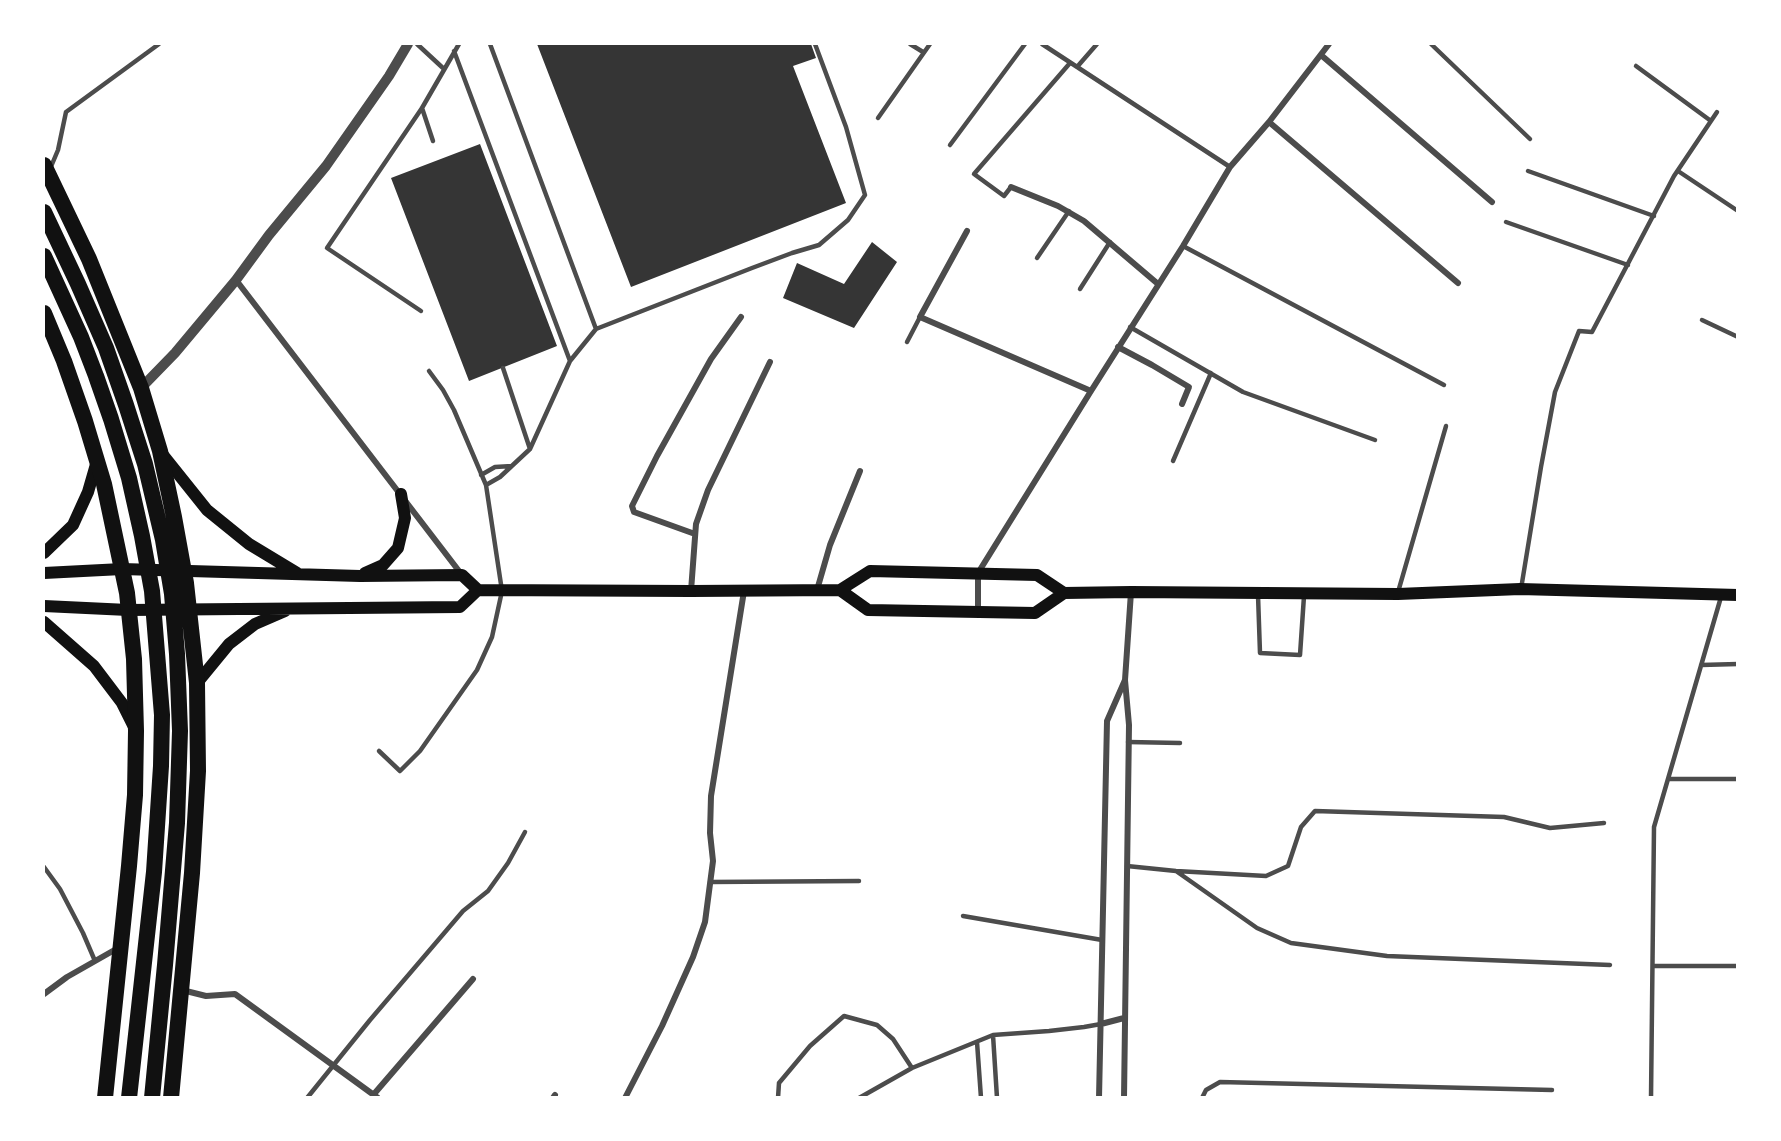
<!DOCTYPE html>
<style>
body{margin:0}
#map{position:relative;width:1781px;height:1141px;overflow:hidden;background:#fff;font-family:Commissioner,sans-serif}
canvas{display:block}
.frame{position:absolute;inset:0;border:45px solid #fff;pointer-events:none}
</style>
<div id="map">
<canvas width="1781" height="1141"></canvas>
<div class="frame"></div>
</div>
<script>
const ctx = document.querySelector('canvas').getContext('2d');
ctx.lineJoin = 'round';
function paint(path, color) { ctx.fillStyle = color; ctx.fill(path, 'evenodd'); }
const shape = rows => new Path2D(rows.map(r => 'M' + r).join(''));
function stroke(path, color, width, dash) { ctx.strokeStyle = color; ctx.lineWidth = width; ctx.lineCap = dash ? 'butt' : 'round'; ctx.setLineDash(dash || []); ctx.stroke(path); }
const building = shape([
 [537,44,811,44,816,58,793,66,846,203,631,287],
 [480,144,557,346,469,381,391,178],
 [872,242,897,262,854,328,783,298,797,263,844,284]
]);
const service = shape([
 [417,44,444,69],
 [490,44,596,329],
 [910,44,923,52],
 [1042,44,1230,167],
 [1431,44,1530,139],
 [454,51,570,361],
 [1636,66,1711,121],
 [1077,67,1097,44],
 [422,108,433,141],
 [878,118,930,44],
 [950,145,1025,44],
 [50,169,58,150,66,112,159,44],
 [1528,171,1654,216],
 [1678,171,1738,211],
 [1011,187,1004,196,974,174,1070,63],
 [1506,222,1628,265],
 [1183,246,1444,385],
 [1037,258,1069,211],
 [1080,289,1110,242],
 [421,311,327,248,422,108,459,44],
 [1702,320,1738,337],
 [1130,327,1243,392,1375,440],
 [907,342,920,317],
 [503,368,530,449],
 [1173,461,1211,373],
 [481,475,495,467,512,466],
 [486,485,500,477,530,449,570,361,596,329,752,268,792,253,819,245,848,220,865,195,846,127,815,44],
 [1521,589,1541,467,1555,392,1579,331,1592,332,1674,176,1717,112],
 [1398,592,1446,426],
 [1258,595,1260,653,1300,655,1304,596],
 [1701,665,1738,664],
 [1128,742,1180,743],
 [379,751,400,771,420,751,477,670,492,637,502,591,486,485,454,410,443,390,429,371],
 [1668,779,1738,779],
 [1127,866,1176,871,1266,876,1288,866,1301,827,1315,811,1504,817,1550,828,1604,823],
 [44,867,60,889,83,933,95,961],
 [1176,871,1257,928,1291,943,1387,956,1610,965],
 [710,882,859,881],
 [963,916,1102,940],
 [1653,966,1738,966],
 [993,1035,997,1098],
 [977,1042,981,1098],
 [307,1098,370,1020,463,911,488,891,508,863,525,832],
 [778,1098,779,1083,810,1046,844,1016,877,1025,893,1039,912,1068],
 [859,1098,912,1068,993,1035,1049,1031,1084,1027,1101,1024],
 [1202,1098,1206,1090,1220,1082,1552,1090],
 [1651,1098,1654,827,1721,597]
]);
const minor = shape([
 [1321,55,1492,202],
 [1269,122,1458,283],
 [1011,187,1058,206,1084,221,1158,284],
 [967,231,920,317,1091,391],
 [236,280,462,575],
 [1118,347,1152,365,1189,387,1182,404],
 [695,534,634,512,632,506,657,456,711,359,741,317],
 [817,590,830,545,860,471],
 [691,591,696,524,708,490,770,362],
 [978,612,978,573,1091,391,1183,246,1230,167,1269,122,1329,44],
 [182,990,206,996,235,994,378,1098],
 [44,994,67,977,118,948],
 [1101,1024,1124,1018],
 [374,1094,473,979],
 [553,1098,555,1095],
 [625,1098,662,1026,693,957,705,922,713,861,710,833,711,796,744,591],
 [1099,1098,1107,721,1125,680],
 [1124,1098,1129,725,1125,680,1131,592]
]);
const tertiary = shape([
 [141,388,175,353,236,280,269,235,326,166,389,76,408,44]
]);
const secondary = shape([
 [163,455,207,510,249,544,297,573],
 [44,553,73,525,88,492,97,461],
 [44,573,122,569,360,576,462,575,478,590,691,591,840,590,870,571,1037,575,1064,593],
 [365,573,383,565,398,548,405,518,401,494],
 [840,590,868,610,1035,613,1064,593,1131,592,1398,594,1520,589,1738,595],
 [44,606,128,610,460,607,478,590],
 [44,622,94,666,122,703,134,727],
 [197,683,229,644,255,624,285,611]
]);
const trunk = shape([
 [44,165,89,259,141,388,160,451,174,517,186,583,197,683,198,771,192,873,171,1098],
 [44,212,78,284,106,348,126,405,145,464,163,540,172,594,177,654,180,731,177,823,165,965,152,1098],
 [44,256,81,337,96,376,111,419,129,478,142,536,152,591,162,715,161,766,154,872,129,1098],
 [44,313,64,361,85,421,104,484,127,593,134,659,136,731,135,795,129,866,105,1098]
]);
paint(building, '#353535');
stroke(service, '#4c4c4c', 4.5);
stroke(minor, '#4c4c4c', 6);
stroke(tertiary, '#4c4c4c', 10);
stroke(secondary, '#111', 12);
stroke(trunk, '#111', 16);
</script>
